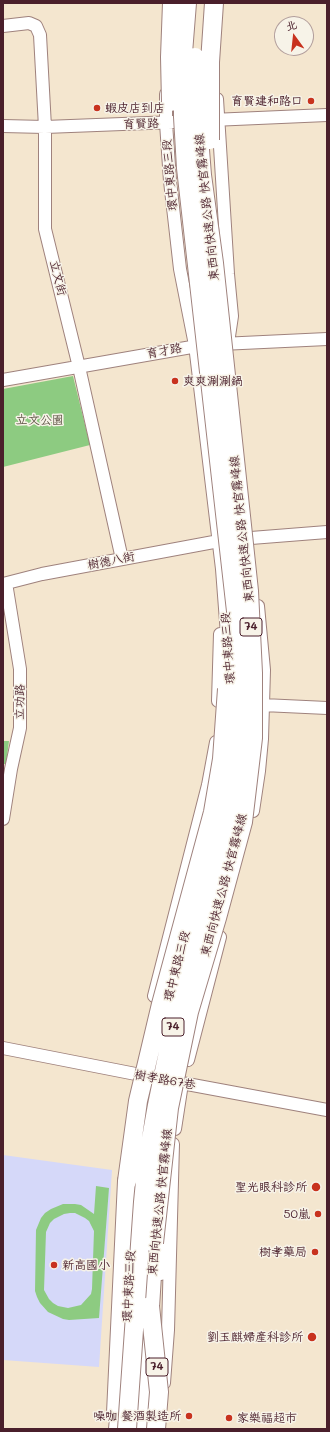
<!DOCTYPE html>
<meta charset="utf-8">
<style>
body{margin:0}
#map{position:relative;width:330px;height:1432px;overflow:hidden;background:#f4e6cf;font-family:Mali,"LXGW WenKai TC",sans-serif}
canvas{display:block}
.frame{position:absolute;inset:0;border:4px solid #4a1f2b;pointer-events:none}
.north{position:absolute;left:274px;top:16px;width:40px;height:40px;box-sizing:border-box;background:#f7f3e8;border:1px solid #b29e9c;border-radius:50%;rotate:345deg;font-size:11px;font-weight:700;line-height:16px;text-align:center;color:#4a1f2b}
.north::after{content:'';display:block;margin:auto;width:14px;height:18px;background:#c8321e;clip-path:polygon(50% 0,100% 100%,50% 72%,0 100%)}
</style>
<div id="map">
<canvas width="330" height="1432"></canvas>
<div class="frame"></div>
<div class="north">北</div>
</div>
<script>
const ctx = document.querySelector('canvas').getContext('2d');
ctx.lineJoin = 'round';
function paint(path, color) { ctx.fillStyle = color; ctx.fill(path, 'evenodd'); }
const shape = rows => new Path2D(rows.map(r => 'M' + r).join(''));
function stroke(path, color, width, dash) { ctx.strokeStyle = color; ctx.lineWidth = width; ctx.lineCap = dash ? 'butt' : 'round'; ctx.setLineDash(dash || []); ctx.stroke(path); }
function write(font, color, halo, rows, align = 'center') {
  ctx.font = font + ' Mali,"LXGW WenKai TC",sans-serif'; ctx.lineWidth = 3; ctx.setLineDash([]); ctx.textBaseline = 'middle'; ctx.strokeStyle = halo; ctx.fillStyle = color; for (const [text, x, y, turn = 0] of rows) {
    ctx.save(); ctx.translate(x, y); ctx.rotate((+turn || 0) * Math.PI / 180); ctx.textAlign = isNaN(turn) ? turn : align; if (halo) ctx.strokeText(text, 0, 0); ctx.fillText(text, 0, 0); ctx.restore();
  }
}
const built = shape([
 [3,1155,112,1170,99,1367,3,1360]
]);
const green = shape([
 [73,376,90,445,3,467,3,389],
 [3,741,9,741,6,764,3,764],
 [96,1186,109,1188,99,1318,69,1320,63,1319,48,1312,40,1303,37,1297,35,1291,36,1230,41,1218,45,1213,51,1209,63,1204,75,1204,81,1205,94,1214],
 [70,1213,75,1213,85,1218,89,1221,94,1231,92,1289,91,1294,81,1305,68,1308,58,1306,53,1303,49,1299,44,1290,46,1232,50,1223,54,1219,64,1214]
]);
const minor = shape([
 [3,26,29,23,36,26,40,35,45,127,45,229,79,367,122,559],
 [166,94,166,123,170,181,180,269,195,345,222,569,230,674],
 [217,99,228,274,232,316,228,343],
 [212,120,327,115],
 [3,126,45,127,174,122],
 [221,344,327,339],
 [3,380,203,345],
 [251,538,327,532],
 [3,584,42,574,219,541],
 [3,588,7,589,20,669,20,728,11,769,3,819],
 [218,701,220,634],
 [263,705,327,708],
 [253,811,259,771,262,739,264,670,258,606],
 [154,996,208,785,216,742],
 [3,1048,151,1077],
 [188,1060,220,937],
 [171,1081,327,1110],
 [175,1129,181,1090],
 [161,1274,165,1219],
 [164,1383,168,1330,173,1144],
 [115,1429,117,1407]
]);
const highway = shape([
 [116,1413,127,1181],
 [139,1429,148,1340,154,1243]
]);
const highwayBridge = shape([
 [171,102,170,57,172,3],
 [210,140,210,62,214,3],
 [127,1181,138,1101,161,1004,213,812,222,759,227,689],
 [154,1243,169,1108,189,1012,217,918,243,822,253,738,253,673,249,591,214,263,202,175,196,100,195,57],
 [150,1306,159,1392,156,1429],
 [127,1429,143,1202,147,1161,157,1105,177,1009,227,818,235,763,238,709,238,629,186,168,183,117,183,53,187,3]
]);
const markers = [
 [311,101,4,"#c8321e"],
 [97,108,4,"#c8321e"],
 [175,381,4,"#c8321e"],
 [316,1187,5,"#c8321e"],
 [318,1214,4,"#c8321e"],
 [315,1252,4,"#c8321e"],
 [54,1265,4,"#c8321e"],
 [312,1337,5,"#c8321e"],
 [189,1416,4,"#c8321e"],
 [229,1418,4,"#c8321e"]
];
const shields = [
 [251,627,22],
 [173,1027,22],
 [157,1367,22]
];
const shieldNames = [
 ["74",251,627],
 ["74",173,1027],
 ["74",157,1367]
];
const poiNames = [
 ["育賢建和路口",303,101],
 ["蝦皮店到店",105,108,"left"],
 ["爽爽涮涮鍋",183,381,"left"],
 ["聖光眼科診所",307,1187],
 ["50嵐",310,1214],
 ["樹孝藥局",307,1252],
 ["新高國小",62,1265,"left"],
 ["劉玉麒婦產科診所",303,1337],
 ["噪咖 餐酒製造所",181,1416],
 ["家樂福超市",237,1418,"left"]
];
const streetNames = [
 ["育賢路",141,124,-2],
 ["環中東路三段",170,175,-95],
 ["東西向快速公路 快官霧峰線",207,207,-96],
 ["立文街",58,278,76],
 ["育才路",164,351,-10],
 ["東西向快速公路 快官霧峰線",242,529,-96],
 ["樹德八街",111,561,-11],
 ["環中東路三段",228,648,-94],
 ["立功路",20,702,-89],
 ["東西向快速公路 快官霧峰線",224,885,-75],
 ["環中東路三段",177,966,-76],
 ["樹孝路67巷",165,1080,10],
 ["東西向快速公路 快官霧峰線",160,1202,-84],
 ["環中東路三段",129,1286,-87]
];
const parkNames = [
 ["立文公園",40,420]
];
paint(built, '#d5d8f9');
paint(green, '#8dcb81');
stroke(minor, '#9f827d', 14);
stroke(highway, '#9f827d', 20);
stroke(minor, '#fff', 12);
stroke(highway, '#fff', 18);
stroke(highwayBridge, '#9f827d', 20, []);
stroke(highwayBridge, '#fff', 18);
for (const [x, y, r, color] of markers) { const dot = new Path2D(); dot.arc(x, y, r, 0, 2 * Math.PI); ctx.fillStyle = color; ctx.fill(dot); stroke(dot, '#f7f3e8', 1.5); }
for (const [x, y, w] of shields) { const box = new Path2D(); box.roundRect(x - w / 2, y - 9, w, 18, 3); ctx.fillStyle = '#f7f3e8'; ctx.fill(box); stroke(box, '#4a1f2b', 1); }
write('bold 11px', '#4a1f2b', null, shieldNames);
write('12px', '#4a1f2b', '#f7f3e8', poiNames, 'right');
write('12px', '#4a1f2b', '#f7f3e8', streetNames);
write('12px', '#5e5345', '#f7f3e8', parkNames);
</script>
